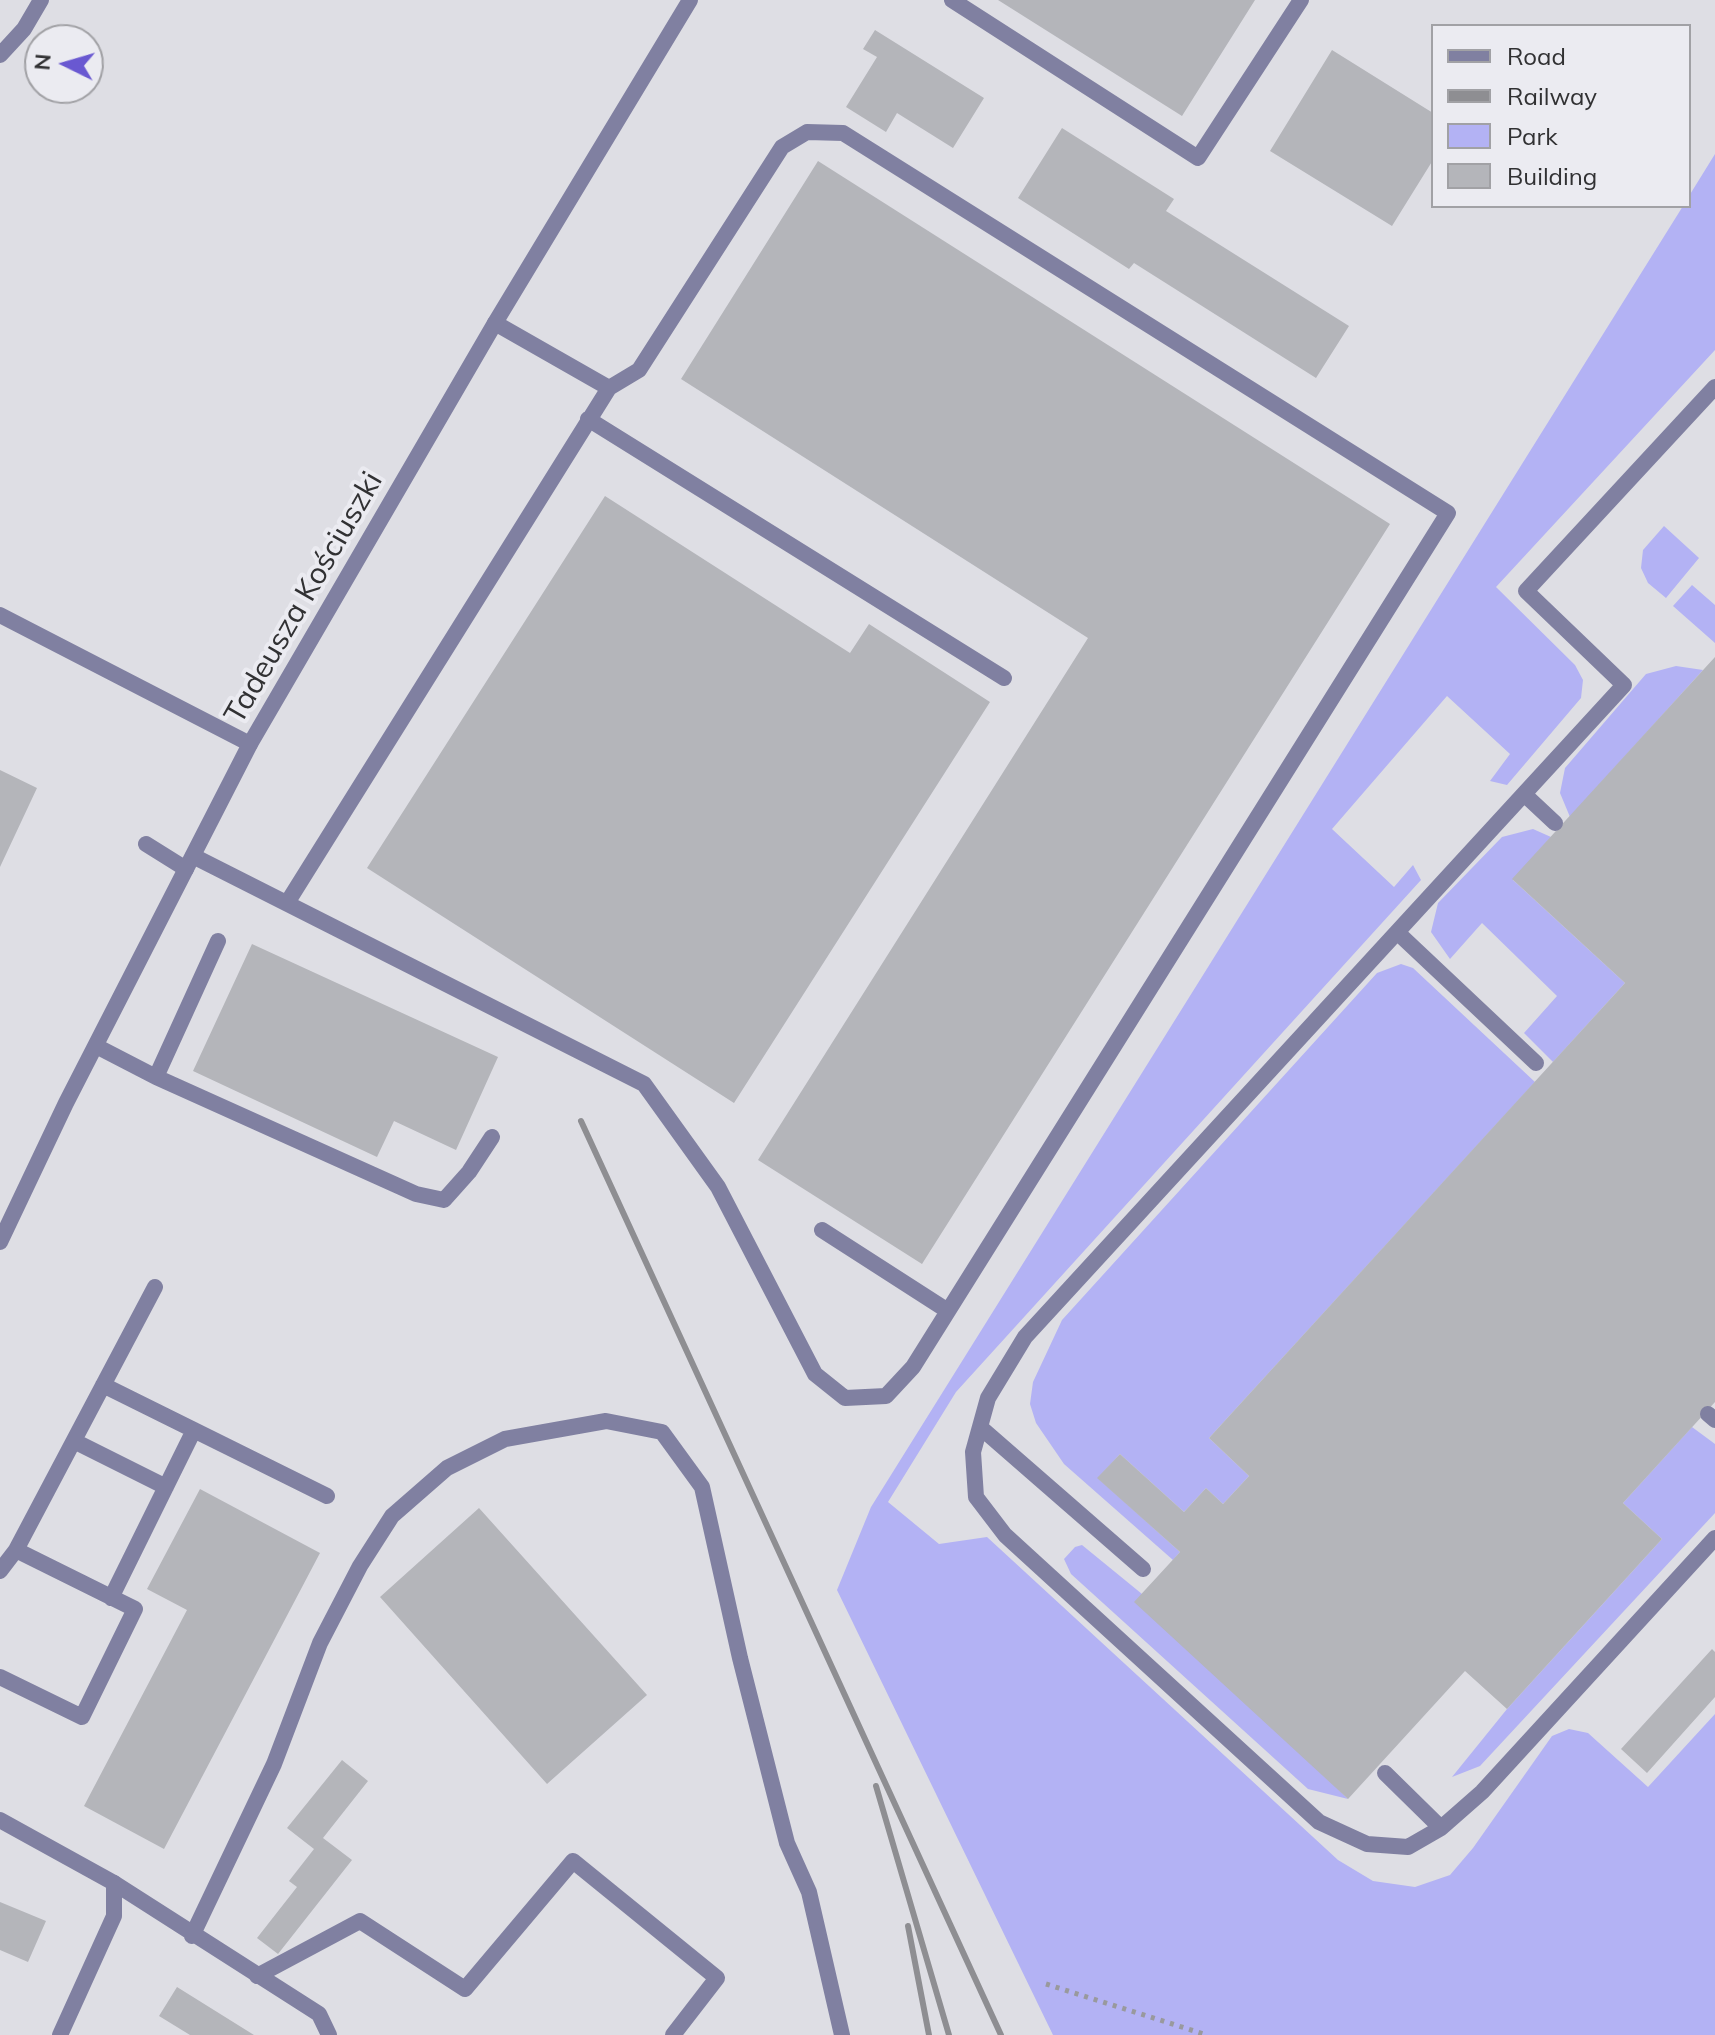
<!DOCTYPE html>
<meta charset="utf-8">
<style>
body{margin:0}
#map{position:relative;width:1715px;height:2035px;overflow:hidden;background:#dedee4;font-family:Mulish,sans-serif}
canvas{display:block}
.legend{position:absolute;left:1431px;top:24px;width:260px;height:184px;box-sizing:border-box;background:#ebebf1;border:2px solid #a1a1a5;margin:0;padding:10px 14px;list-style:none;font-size:24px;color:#313133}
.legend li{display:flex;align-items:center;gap:16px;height:40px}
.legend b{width:40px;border:2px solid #a1a1a5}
.north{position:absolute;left:24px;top:24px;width:80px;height:80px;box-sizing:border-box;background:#ebebf1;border:2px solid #a1a1a5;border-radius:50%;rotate:275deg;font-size:22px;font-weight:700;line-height:32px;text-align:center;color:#313133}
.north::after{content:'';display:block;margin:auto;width:28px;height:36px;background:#6958d1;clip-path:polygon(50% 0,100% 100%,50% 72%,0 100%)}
</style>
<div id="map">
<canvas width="1715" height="2035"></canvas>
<ul class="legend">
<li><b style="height:10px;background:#8080a1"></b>Road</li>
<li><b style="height:10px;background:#8e8e92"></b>Railway</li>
<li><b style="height:22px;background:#b3b2f4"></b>Park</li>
<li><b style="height:22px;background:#b4b5ba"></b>Building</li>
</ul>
<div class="north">N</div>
</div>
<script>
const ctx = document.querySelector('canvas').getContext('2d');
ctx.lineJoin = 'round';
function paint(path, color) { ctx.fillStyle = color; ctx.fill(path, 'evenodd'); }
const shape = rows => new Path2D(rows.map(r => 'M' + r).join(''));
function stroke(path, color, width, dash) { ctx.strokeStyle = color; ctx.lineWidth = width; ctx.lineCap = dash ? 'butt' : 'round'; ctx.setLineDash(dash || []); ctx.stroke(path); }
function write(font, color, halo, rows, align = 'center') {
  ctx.font = font + ' Mulish,sans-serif'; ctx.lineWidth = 8; ctx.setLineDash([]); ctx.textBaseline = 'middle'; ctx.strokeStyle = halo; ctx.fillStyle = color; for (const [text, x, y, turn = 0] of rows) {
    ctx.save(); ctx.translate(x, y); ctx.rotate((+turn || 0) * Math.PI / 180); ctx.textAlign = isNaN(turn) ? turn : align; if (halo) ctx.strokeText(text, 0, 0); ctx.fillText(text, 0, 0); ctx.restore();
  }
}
const green = shape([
 [1715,154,1715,350,1496,587,1575,665,1583,680,1581,698,1507,785,1490,781,1510,754,1447,696,1332,829,1394,887,1413,865,1421,880,956,1392,888,1502,939,1544,987,1537,1338,1860,1373,1881,1415,1887,1450,1875,1473,1848,1552,1736,1569,1729,1588,1733,1648,1787,1715,1714,1715,2035,1053,2035,837,1590,871,1507,1683,206,1689,206,1689,196],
 [1664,526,1699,558,1666,598,1648,583,1641,568,1643,550],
 [1692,585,1715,605,1715,643,1673,606],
 [1676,666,1703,670,1570,817,1560,793,1565,768,1646,674],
 [1533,829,1551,837,1513,880,1625,983,1553,1062,1524,1033,1557,996,1482,923,1450,959,1431,932,1438,903,1502,837],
 [1401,964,1413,968,1535,1082,1209,1438,1249,1476,1223,1504,1206,1488,1184,1512,1120,1454,1098,1478,1180,1552,1173,1560,1064,1464,1036,1423,1030,1404,1033,1382,1062,1320,1377,973],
 [1692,1427,1715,1444,1715,1513,1480,1766,1452,1777,1507,1709,1662,1539,1623,1503],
 [1082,1545,1142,1594,1348,1799,1308,1789,1071,1574,1064,1559,1075,1547]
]);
const building = shape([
 [998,0,1255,0,1182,116],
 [875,30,984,98,953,148,897,113,886,132,846,107,877,57,863,49],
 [1332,50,1433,113,1433,160,1392,226,1270,151],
 [1062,128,1174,199,1166,211,1349,326,1316,378,1134,263,1129,269,1018,198],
 [818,161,1390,524,922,1264,758,1160,1088,638,681,379],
 [605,496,850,653,869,624,990,702,734,1103,367,868],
 [1715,657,1715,1402,1623,1503,1662,1539,1507,1709,1465,1671,1348,1799,1134,1602,1180,1552,1097,1478,1120,1454,1184,1512,1206,1488,1223,1504,1249,1476,1209,1438,1625,983,1512,879],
 [0,770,37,788,0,867],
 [252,944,498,1057,456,1150,394,1121,377,1157,193,1071],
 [200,1489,320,1553,164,1849,84,1806,187,1610,147,1589],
 [479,1508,647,1695,547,1784,380,1597],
 [1712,1649,1715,1652,1715,1697,1647,1773,1621,1749],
 [342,1760,368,1781,323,1838,352,1860,278,1954,257,1938,297,1887,289,1881,314,1849,287,1828],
 [0,1902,46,1921,28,1962,0,1950],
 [177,1987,254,2035,190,2035,159,2016]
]);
const path = shape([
 [1046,1984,1207,2035]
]);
const service = shape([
 [952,0,1198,158,1301,0],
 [0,55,24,29,41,0],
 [495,323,609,388],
 [1715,387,1526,591,1624,685,1025,1337,988,1398,973,1452,976,1497,1005,1535,1319,1822,1367,1844,1408,1847,1441,1828,1482,1792,1715,1538],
 [588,419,1004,678],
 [0,615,250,744],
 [1524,794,1555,823],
 [146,844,186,869],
 [193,856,644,1084,718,1187,815,1374,845,1398,886,1396,913,1367,1448,513,843,133,807,132,782,147,639,370,609,388,287,903],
 [1398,933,1536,1063],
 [96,1046,156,1077,416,1194,444,1200,469,1172,492,1137],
 [156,1077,218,941],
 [822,1230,948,1311],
 [103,1385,327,1496],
 [1708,1414,1715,1420],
 [980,1427,1143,1569],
 [74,1441,166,1487],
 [0,1571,16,1550,155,1287],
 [111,1598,194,1430],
 [0,1677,82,1717,135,1609,16,1550],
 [1385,1773,1441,1828],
 [114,1883,319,2014,329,2035],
 [192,1936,274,1764,320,1643,360,1566,392,1516,447,1468,505,1439,606,1421,662,1432,702,1487,740,1658,787,1843,809,1892,842,2035],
 [257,1976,360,1921,465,1989,573,1861,717,1978,673,2035]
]);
const minor = shape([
 [0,1242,66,1103,250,744,495,323,690,0],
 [0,1820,114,1883,114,1916,60,2035]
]);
const rail = shape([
 [581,1121,1001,2035],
 [876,1786,949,2035],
 [908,1926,929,2035]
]);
const streetNames = [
 ["Tadeusza Kościuszki",304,598,-60]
];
paint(green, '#b3b2f4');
paint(building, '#b4b5ba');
stroke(path, '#99999d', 5, [4, 6]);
stroke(service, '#8080a1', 16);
stroke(minor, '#8080a1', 16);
stroke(rail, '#8e8e92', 6);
write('30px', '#313133', '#ebebf1', streetNames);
</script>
